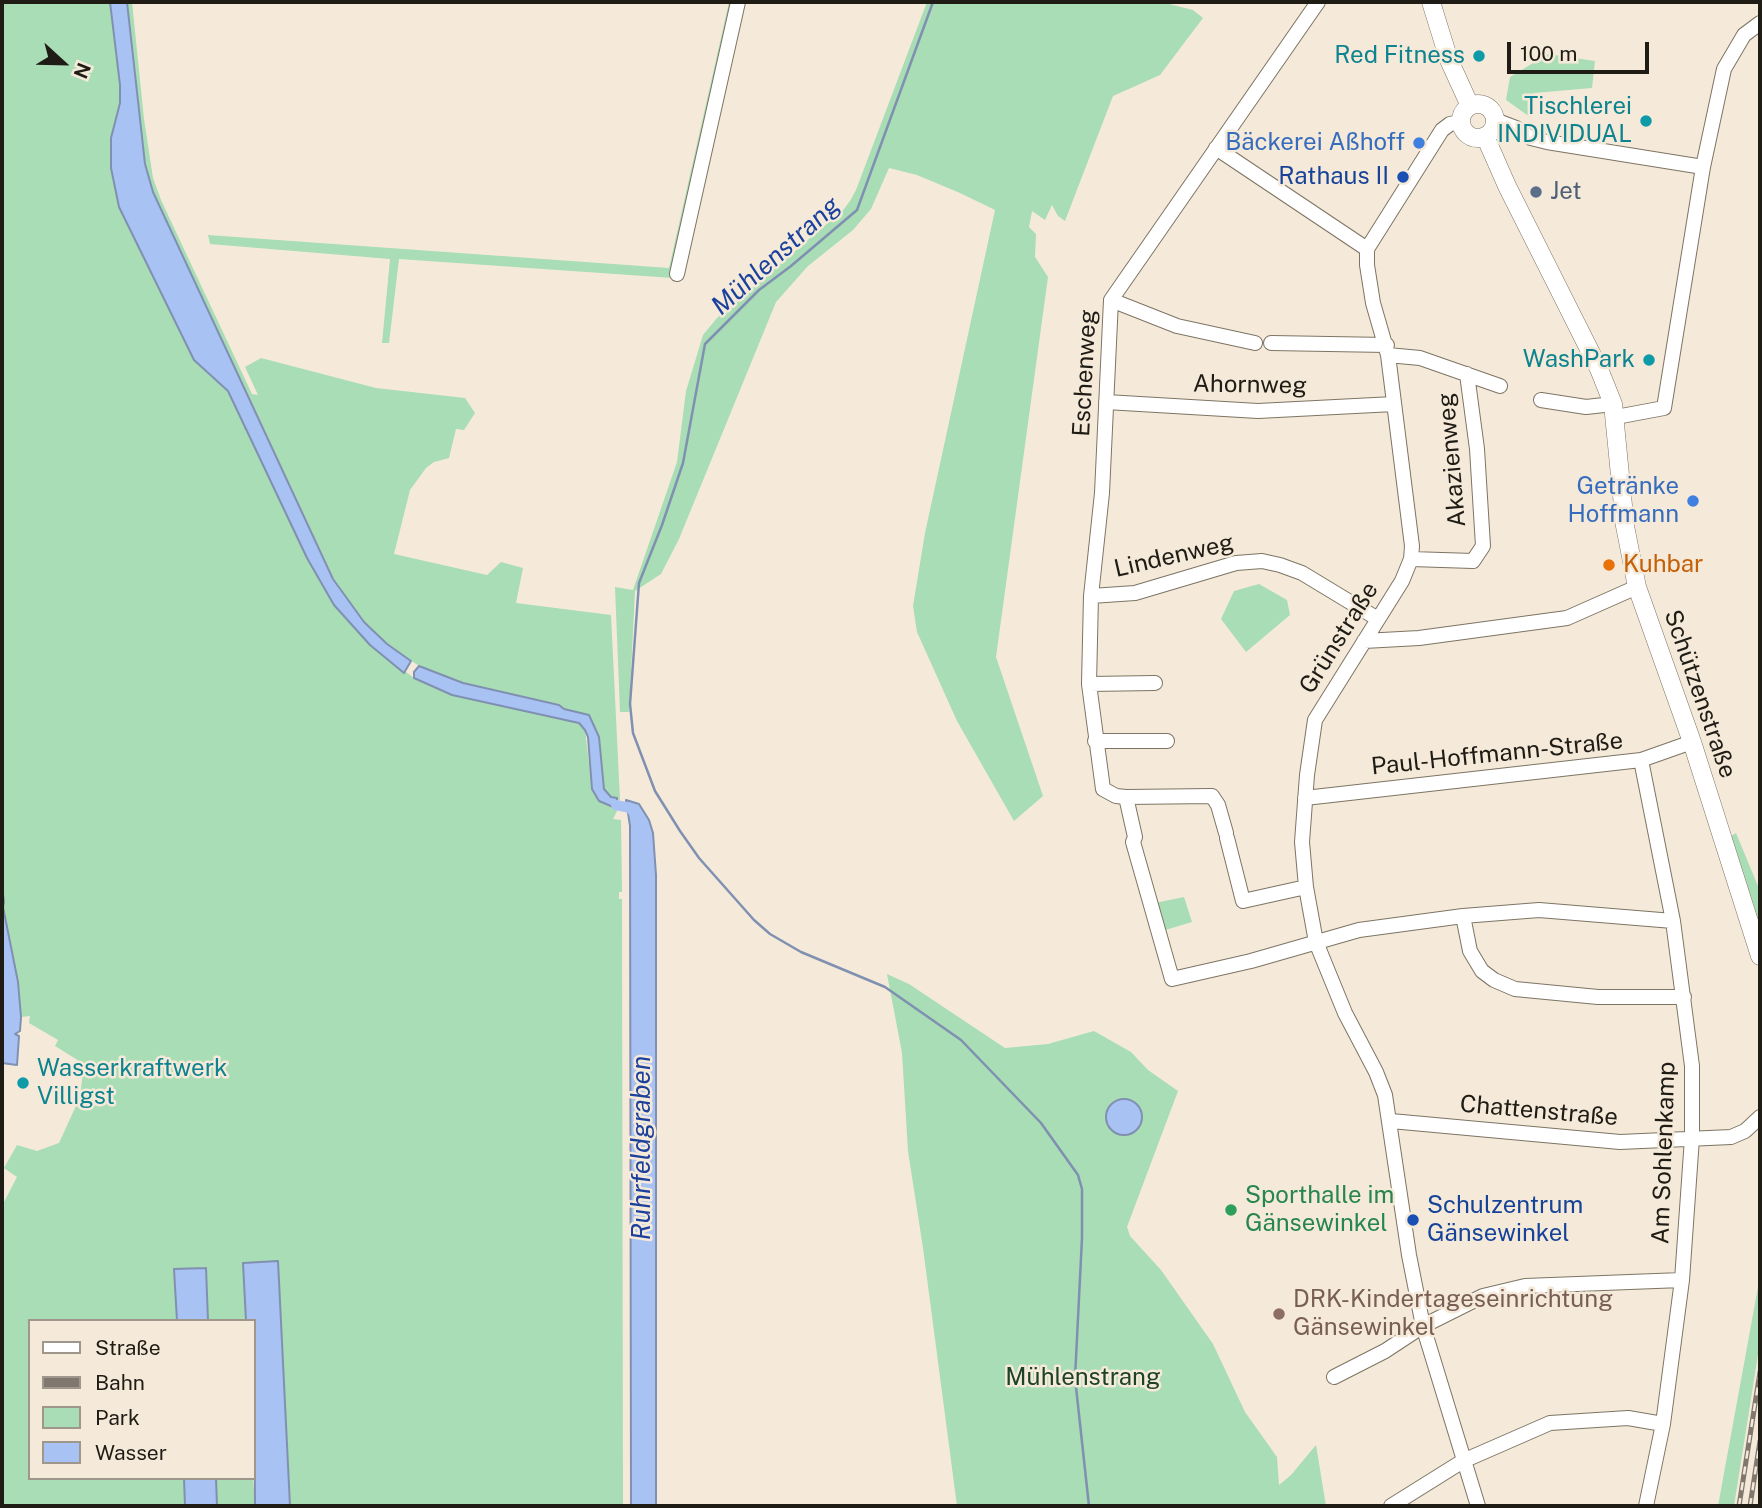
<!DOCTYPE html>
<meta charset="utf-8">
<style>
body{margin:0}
#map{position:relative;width:1762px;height:1508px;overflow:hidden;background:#f5ead9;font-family:"Public Sans",sans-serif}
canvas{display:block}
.frame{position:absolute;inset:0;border:4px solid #1f1b15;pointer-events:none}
.legend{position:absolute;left:28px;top:1319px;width:228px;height:161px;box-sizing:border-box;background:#f5ead9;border:2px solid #9f978b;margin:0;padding:9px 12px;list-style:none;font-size:21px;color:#1f1b15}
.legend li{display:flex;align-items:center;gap:14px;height:35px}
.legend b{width:35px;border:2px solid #9f978b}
.north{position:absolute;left:28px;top:28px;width:70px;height:70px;-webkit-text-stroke:5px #f5ead9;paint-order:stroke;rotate:112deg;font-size:19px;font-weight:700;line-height:28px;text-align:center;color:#1f1b15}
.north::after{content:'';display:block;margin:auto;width:24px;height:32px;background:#1f1b15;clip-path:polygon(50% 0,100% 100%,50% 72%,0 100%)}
.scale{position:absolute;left:1507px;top:42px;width:142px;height:32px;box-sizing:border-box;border:4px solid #1f1b15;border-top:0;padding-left:9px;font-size:21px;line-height:24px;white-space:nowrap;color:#1f1b15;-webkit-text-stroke:5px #f5ead9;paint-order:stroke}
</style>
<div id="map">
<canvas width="1762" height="1508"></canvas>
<div class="frame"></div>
<ul class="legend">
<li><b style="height:9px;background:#fff"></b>Straße</li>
<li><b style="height:9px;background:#80786e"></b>Bahn</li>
<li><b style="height:19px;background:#a8ddb5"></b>Park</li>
<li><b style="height:19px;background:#a9c2f4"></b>Wasser</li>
</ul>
<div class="north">N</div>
<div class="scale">100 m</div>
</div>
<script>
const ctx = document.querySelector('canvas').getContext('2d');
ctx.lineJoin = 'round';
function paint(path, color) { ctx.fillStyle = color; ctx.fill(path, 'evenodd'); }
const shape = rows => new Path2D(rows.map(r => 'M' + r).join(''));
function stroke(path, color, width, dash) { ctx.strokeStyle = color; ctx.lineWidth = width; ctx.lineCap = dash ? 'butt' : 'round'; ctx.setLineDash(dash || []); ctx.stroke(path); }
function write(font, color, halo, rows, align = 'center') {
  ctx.font = font + ' "Public Sans",sans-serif'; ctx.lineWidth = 5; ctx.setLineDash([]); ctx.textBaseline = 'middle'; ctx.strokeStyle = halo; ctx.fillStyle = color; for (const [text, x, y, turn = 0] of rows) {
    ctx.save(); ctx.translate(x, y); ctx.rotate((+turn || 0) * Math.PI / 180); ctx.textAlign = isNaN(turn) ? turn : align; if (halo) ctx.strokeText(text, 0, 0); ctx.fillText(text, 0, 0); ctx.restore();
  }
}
const green = shape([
 [2,2,110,2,120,85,120,103,116,115,119,207,194,360,228,391,307,558,334,605,370,645,414,678,452,695,579,723,585,730,592,789,609,806,618,809,613,819,621,820,622,892,619,892,619,899,622,899,623,1506,290,1506,278,1262,243,1263,246,1321,208,1321,205,1268,174,1269,177,1321,30,1321,30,1478,184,1478,185,1506,2,1506,2,1206,17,1177,4,1168,17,1145,37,1151,59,1143,80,1097,84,1064,55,1046,58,1040,29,1023,30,1016,21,1017,18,982,2,907,4,902,2,886,4,711,2,704],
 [127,2,132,2,144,119,153,178,161,200,252,394,258,395,245,367,261,358,376,388,465,398,475,413,464,430,456,429,449,458,434,462,426,468,410,490,394,554,487,575,501,562,523,568,516,603,611,615,620,800,611,797,604,789,599,737,589,715,564,709,559,704,463,683,419,666,387,644,364,622,334,579,149,182,145,164],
 [729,2,735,2,673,278,399,259,389,343,382,343,390,259,210,244,208,235,669,268],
 [927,2,1161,2,1193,10,1203,18,1160,75,1113,96,1065,221,1058,216,1052,205,1045,220,1032,211,1029,227,1036,234,1035,257,1048,277,996,657,1043,796,1014,821,957,721,917,632,913,606,925,533,995,210,960,193,917,175,889,168,871,209,853,230,808,266,776,302,679,539,661,574,635,591,629,712,620,712,615,587,633,590,677,462,686,391,703,335,717,318,844,209,850,201,856,190],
 [1548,54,1595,61,1592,88,1534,93,1530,117,1506,100,1510,77],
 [1259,584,1287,600,1290,615,1246,652,1221,619,1234,591],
 [1736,833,1760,891,1760,926,1731,836],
 [1184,897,1192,922,1162,931,1155,903],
 [887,974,909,984,1005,1048,1048,1044,1094,1031,1131,1052,1148,1070,1178,1091,1127,1227,1130,1236,1161,1270,1213,1344,1245,1412,1277,1457,1279,1485,1291,1475,1316,1445,1326,1506,957,1506,923,1248,908,1151,902,1053],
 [1758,1287,1760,1287,1760,1342,1734,1506,1718,1506],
 [216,1478,253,1478,255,1506,217,1506]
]);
const water = shape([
 [110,2,127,2,145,164,153,192,333,579,364,622,387,644,411,661,404,673,370,645,334,605,307,558,228,391,194,360,119,207,111,168,111,138,120,103,120,85,110,2],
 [419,666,463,683,559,705,564,709,589,715,599,737,604,789,611,797,617,798,618,809,599,801,592,789,588,737,585,730,579,723,452,695,414,678,414,672,419,666],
 [626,800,639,804,649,820,653,833,656,875,656,1506,631,1506,630,826,626,800],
 [2,886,4,902,3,907,18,982,21,1017,20,1031,15,1034,19,1036,17,1065,2,1063,2,886],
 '1106 1117a18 18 0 1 1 36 0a18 18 0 1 1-36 0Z',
 [278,1261,290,1506,255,1506,254,1321,246,1321,243,1263,278,1261],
 [206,1268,208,1321,177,1321,174,1269,206,1268],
 [184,1478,216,1478,217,1506,185,1506,184,1478]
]);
const stream = shape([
 [933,2,857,210,791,266,759,290,705,344,683,463,662,525,639,583,630,704,633,733,655,791,680,831,699,858,754,920,770,934,801,952,885,987,961,1040,1041,1123,1078,1175,1082,1189,1082,1238,1075,1378,1089,1506]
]);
const canal = shape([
 [616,805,630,808,635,814]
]);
const minor = shape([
 [1495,120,1516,128,1531,138,1547,142,1703,167,1724,69,1744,35,1760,23],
 [1461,122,1450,124,1442,130,1367,249,1367,265,1373,303,1388,355,1412,546,1411,559,1402,581,1315,720,1307,775,1302,842,1306,887,1316,942,1345,1013,1376,1072,1385,1095,1409,1255,1423,1326,1478,1506],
 [1216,148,1367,249],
 [677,274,738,2],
 [1111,300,1177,326,1255,343],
 [1271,343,1387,345],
 [1388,355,1420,358,1500,386],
 [1541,400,1586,407,1613,404],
 [1106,402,1258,411,1394,404],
 [1616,417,1664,408,1703,167],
 [1411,559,1473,561,1483,546,1477,449,1467,374],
 [1091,596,1135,593,1236,563,1262,561,1280,565,1302,573,1378,619],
 [1364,641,1419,638,1567,618,1637,587],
 [1089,684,1155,683],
 [1095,741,1167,741],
 [1641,760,1673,921,1692,1066,1692,1138,1682,1280,1663,1424,1646,1506],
 [1126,797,1135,837,1133,842,1172,979,1251,961,1359,930,1463,916,1539,910,1673,921],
 [1305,798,1641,760,1692,742],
 [1226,833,1218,805,1212,796,1126,797,1116,796,1103,789,1089,684,1091,596,1102,493,1111,300,1318,2],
 [1227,838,1243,901,1306,887],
 [1463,916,1470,951,1482,971,1494,980,1515,989,1598,997,1684,997],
 [1391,1121,1620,1142,1731,1137,1745,1131,1760,1117],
 [1334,1377,1385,1351,1423,1326,1483,1296,1525,1286,1682,1280],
 [1391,1506,1463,1461,1550,1423,1628,1418,1663,1424]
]);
const major = shape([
 [1431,2,1449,60,1470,106],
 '1461 121a17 17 0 1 1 34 0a17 17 0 1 1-34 0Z',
 [1485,136,1507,186,1599,369,1613,404,1625,526,1637,587,1692,742,1760,956]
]);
const rail = shape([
 [1739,1506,1760,1372],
 [1750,1506,1760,1441]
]);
const markers = [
 [1479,56,7,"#0f9aa8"],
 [1646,121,7,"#0f9aa8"],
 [1419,143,7,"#3f7fe0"],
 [1403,177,7,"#1a4fb4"],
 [1536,192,7,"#5c6f8a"],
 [1649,360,7,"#0f9aa8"],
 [1693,501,7,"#3f7fe0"],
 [1609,565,7,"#e8710a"],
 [23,1083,7,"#0f9aa8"],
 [1231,1210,7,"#2e9e5b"],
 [1413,1220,7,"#1a4fb4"],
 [1279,1314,7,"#8d6e63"]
];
const cultureNames = [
 ["Red Fitness",1465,56],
 ["Tischlerei",1632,107],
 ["INDIVIDUAL",1632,135],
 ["WashPark",1635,360],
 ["Wasserkraftwerk",37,1069,"left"],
 ["Villigst",37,1097,"left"]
];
const shopNames = [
 ["Bäckerei Aßhoff",1405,143],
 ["Getränke",1679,487],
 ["Hoffmann",1679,515]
];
const transitNames = [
 ["Rathaus II",1389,177],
 ["Schulzentrum",1427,1206,"left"],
 ["Gänsewinkel",1427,1234,"left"]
];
const serviceNames = [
 ["Jet",1550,192]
];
const streetNames = [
 ["Eschenweg",1085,373,-87],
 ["Ahornweg",1250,385,1],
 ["Akazienweg",1452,460,-95],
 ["Lindenweg",1174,556,-13],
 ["Grünstraße",1339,638,-58],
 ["Schützenstraße",1700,694,71],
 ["Paul-Hoffmann-Straße",1497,754,-6],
 ["Chattenstraße",1539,1111,5],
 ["Am Sohlenkamp",1664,1153,-88]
];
const foodNames = [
 ["Kuhbar",1623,565]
];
const leisureNames = [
 ["Sporthalle im",1245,1196],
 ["Gänsewinkel",1245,1224]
];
const educationNames = [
 ["DRK-Kindertageseinrichtung",1293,1300],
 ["Gänsewinkel",1293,1328]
];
const parkNames = [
 ["Mühlenstrang",1083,1378]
];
const waterNames = [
 ["Mühlenstrang",776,256,-42],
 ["Ruhrfeldgraben",642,1148,-90]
];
paint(green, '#a8ddb5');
paint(water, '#a9c2f4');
stroke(water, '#8090b1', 2);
stroke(stream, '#8090b1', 2.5);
stroke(canal, '#a9c2f4', 10);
stroke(minor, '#7d7464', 16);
stroke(major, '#7d7464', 19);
stroke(minor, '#fff', 14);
stroke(major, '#fff', 18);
stroke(rail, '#80786e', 5);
stroke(rail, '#f5ead9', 2.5, [8]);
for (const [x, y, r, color] of markers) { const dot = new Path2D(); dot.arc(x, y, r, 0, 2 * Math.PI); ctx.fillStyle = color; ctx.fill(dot); stroke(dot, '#f5ead9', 2.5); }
write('24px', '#0d838f', '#f5ead9', cultureNames, 'right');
write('24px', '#366cbe', '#f5ead9', shopNames, 'right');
write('24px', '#164399', '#f5ead9', transitNames, 'right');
write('24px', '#4e5e75', '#f5ead9', serviceNames, 'left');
write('24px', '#1f1b15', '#f5ead9', streetNames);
write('24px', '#c56008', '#f5ead9', foodNames, 'left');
write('24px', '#27864d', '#f5ead9', leisureNames, 'left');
write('24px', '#785e54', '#f5ead9', educationNames, 'left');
write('24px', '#1c4228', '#f5ead9', parkNames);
write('italic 26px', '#1c419d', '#f5ead9', waterNames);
</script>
